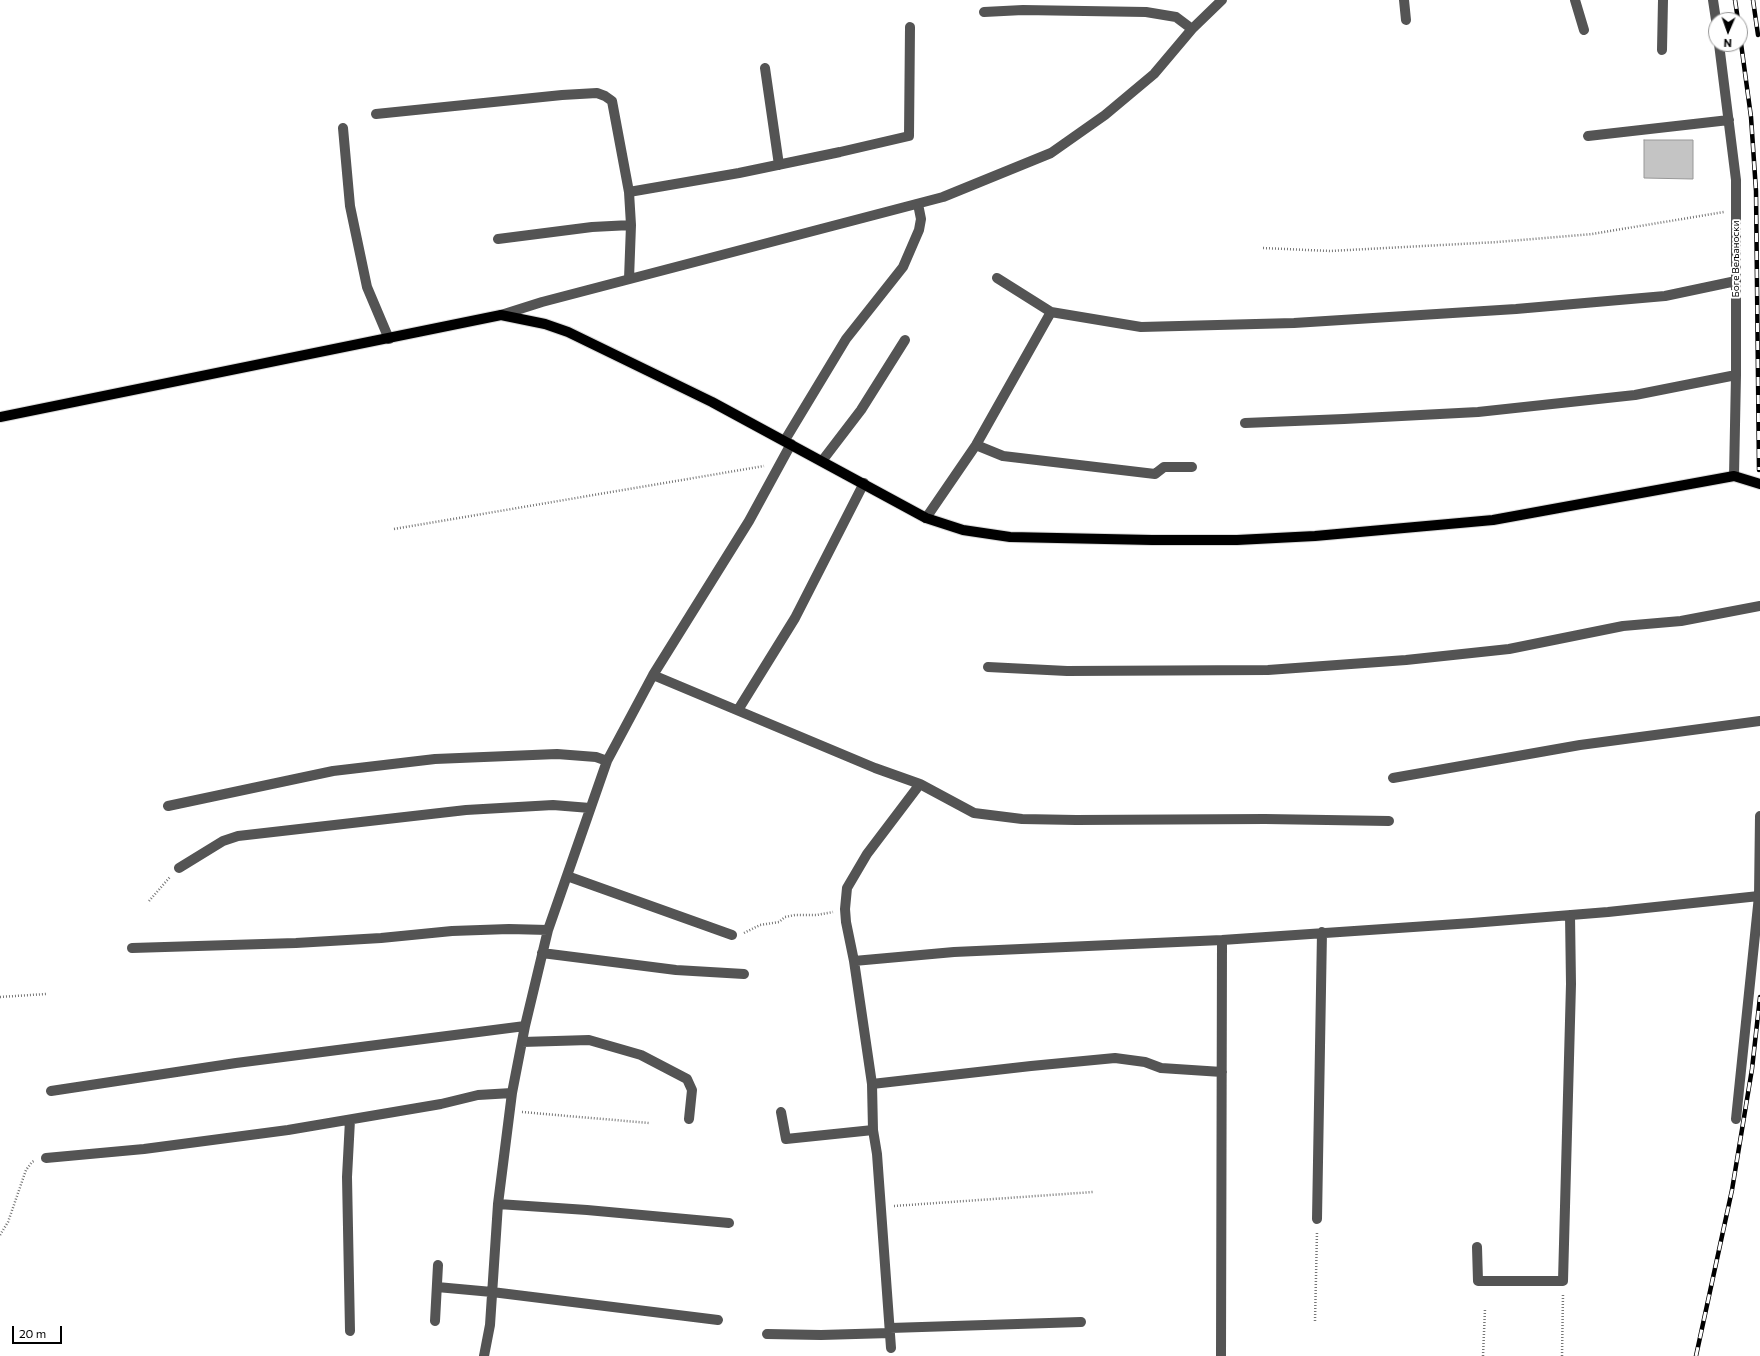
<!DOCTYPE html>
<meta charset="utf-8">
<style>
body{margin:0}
#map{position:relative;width:1760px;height:1356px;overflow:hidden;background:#fff;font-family:Commissioner,sans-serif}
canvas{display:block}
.north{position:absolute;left:1708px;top:12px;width:40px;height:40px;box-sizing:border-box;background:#fff;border:1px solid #999;border-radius:50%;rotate:182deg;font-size:11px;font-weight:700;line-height:16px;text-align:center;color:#000}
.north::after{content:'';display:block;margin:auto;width:14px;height:18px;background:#000;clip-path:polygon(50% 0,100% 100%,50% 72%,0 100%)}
.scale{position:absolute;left:12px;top:1326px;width:50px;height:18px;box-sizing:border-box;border:2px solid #000;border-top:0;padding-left:5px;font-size:12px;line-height:14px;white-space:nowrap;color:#000;-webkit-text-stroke:3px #fff;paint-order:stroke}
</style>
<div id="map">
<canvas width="1760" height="1356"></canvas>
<div class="north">N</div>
<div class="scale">20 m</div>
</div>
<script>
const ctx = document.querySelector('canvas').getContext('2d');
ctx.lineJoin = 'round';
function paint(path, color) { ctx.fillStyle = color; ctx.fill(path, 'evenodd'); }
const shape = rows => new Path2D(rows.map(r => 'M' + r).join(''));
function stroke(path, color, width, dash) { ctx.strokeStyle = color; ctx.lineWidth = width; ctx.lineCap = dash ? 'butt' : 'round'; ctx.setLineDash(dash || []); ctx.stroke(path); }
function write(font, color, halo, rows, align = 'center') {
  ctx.font = font + ' Commissioner,sans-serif'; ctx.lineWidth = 4; ctx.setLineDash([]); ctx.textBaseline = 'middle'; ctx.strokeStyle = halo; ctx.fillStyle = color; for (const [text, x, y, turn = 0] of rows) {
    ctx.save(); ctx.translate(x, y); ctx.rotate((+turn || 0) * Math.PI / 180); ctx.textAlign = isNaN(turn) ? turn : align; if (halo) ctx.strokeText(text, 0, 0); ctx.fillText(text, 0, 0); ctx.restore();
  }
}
const building = shape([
 [1644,140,1693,140,1693,179,1644,178,1644,140]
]);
const path = shape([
 [1263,248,1330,251,1498,242,1592,234,1724,212],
 [394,529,764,466],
 [149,901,170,877],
 [744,933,760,925,779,922,785,917,795,915,817,915,833,912],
 [0,997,46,994],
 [522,1112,649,1123],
 [894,1206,1093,1192],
 [0,1235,8,1222,26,1170,32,1162,34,1161],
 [1315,1321,1317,1232],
 [1483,1356,1485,1309],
 [1562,1356,1563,1294]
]);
const minor = shape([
 [1404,0,1406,20],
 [1575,0,1584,30],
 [1713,0,1716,20],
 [984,12,1023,10,1146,12,1176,17,1192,29],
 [1719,44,1736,180,1736,375,1734,476],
 [1662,50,1663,0],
 [765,68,779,165],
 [376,114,562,95,597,93,605,96,612,101,629,192,631,225,629,279],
 [343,128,350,206,367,287,389,339],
 [1588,136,1729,120],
 [629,192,739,173,840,152,909,136,910,27],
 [498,239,592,227,631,225],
 [997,278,1051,312,1141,327,1294,323,1516,309,1665,296,1736,281],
 [501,315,542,302,943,197,1051,153,1105,115,1154,74,1192,29,1222,0],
 [1245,423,1344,419,1478,412,1635,395,1736,375],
 [785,440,846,339,903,267,919,230,921,219,918,204],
 [976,445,1003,456,1155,474,1164,467,1192,467],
 [822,461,861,410,905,340],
 [926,518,976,445,1051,312],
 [988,667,1067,671,1268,670,1406,660,1509,649,1623,626,1681,621,1760,606],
 [653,675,875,768,920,784,974,813,1022,819,1076,820,1265,819,1389,821],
 [738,710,795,618,864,483],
 [1393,778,1580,745,1760,721],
 [168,806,333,771,435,759,557,754,596,757,607,761],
 [179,868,223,841,238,836,466,810,553,805,590,808],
 [567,876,732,935],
 [132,948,296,943,381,938,452,931,509,929,548,930],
 [542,953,676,970,744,974],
 [854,961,954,952,1222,940,1472,923,1608,912,1759,896,1760,816],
 [522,1042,589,1040,641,1055,687,1079,692,1090,689,1119],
 [872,1084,1031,1066,1115,1058,1145,1062,1161,1068,1222,1072],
 [51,1091,236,1063,525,1026],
 [781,1112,786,1139,873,1130],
 [1736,1119,1759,896],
 [350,1120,347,1177,350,1331],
 [46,1158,144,1149,288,1130,441,1104,478,1095,512,1093],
 [498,1204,587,1210,729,1223],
 [1317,1219,1322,932],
 [1477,1247,1478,1281,1563,1281,1571,984,1570,915],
 [437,1287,492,1292,718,1320],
 [435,1321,438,1265],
 [890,1328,1081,1322],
 [767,1334,821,1335,890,1333],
 [891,1348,877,1154,873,1130,872,1084,854,961,846,922,845,909,847,888,867,854,920,784],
 [484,1356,490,1325,498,1204,512,1093,525,1026,548,930,607,761,653,675,749,521,791,444],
 [1221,1356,1222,940]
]);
const major = shape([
 [0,417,501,315,545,324,568,332,712,402,926,518,963,530,1010,537,1152,540,1237,540,1315,536,1493,520,1734,476,1760,484]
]);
const rail = shape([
 [1735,0,1738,20],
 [1753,0,1758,35],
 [1740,36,1751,117,1756,191,1759,470],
 [1696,1356,1732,1190,1752,1069,1760,997]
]);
const streetNames = [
 ["Боге Вељаноски",1736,259,-90]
];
paint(building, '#c4c4c4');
stroke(building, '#989898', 1);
stroke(major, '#dbdbdb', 12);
stroke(path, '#767676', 2.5, [1, 2]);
stroke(minor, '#545454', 10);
stroke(major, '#000', 10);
stroke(rail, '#000', 4.5);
stroke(rail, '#fff', 3, [9]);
write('10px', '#000', '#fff', streetNames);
</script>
